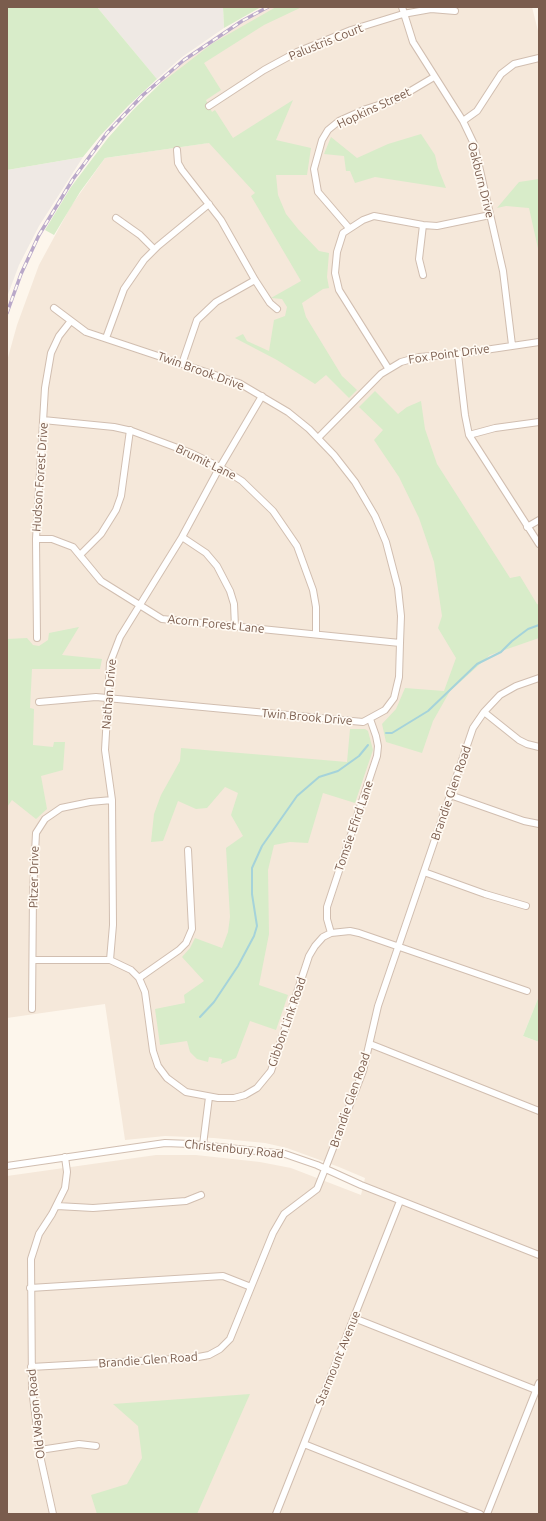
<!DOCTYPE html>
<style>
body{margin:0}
#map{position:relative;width:546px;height:1521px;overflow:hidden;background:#fdf6ec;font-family:Ubuntu,sans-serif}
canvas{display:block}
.frame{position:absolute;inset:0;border:8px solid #7a5c4d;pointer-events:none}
</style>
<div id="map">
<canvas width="546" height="1521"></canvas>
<div class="frame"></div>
</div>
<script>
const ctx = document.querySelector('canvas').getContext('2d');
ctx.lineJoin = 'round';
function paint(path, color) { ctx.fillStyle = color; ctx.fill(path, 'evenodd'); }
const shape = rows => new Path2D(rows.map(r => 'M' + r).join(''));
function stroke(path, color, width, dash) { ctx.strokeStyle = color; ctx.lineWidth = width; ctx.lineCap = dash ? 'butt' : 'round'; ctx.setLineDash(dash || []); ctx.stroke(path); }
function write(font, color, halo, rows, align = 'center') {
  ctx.font = font + ' Ubuntu,sans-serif'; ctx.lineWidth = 3.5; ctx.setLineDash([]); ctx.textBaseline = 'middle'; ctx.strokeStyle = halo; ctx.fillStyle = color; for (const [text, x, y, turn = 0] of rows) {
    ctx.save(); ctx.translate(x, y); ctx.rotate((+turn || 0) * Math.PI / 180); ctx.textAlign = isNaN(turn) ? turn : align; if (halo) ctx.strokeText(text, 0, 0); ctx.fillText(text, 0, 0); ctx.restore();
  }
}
const residential = shape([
 [269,7,532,7,539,35,539,996,523,1036,539,1042,539,1514,7,1514,7,1176,156,1155,196,1155,260,1162,291,1168,361,1195,365,1178,339,1167,287,1148,265,1143,214,1138,165,1136,125,1140,105,1004,7,1018,7,361,17,325,39,265,71,206,105,158,208,143,159,81,211,41]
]);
const industrial = shape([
 [97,7,223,7,224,28,182,57,157,79],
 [83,157,39,226,19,265,7,297,7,170]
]);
const green = shape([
 [7,7,97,7,157,79,128,106,100,136,83,157,7,170],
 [223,7,261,7,224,28],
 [276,7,302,7,264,25,204,63,221,90,206,100,212,112,215,110,233,138,293,100,276,140,311,148,307,175,276,175,278,195,286,214,298,229,319,251,329,253,327,277,329,288,323,289,302,303,306,317,342,376,357,390,349,398,326,375,315,384,277,360,235,338,243,334,247,341,269,351,274,320,285,316,287,307,282,299,271,298,301,281,251,196,255,193,209,143,105,158,80,192,54,235,45,230,71,187,108,138,133,110,161,83,213,43],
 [421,134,435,155,438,168,446,188,375,177,355,183,350,171,346,171,344,156,324,154,331,137,357,158,388,144],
 [539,179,539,253,529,208,506,206,497,208,519,182],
 [375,391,398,414,407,407,421,401,425,429,437,464,510,578,520,576,537,604,539,605,539,638,490,655,450,691,433,721,422,753,386,742,382,724,396,709,405,688,444,691,456,658,438,628,442,616,434,562,419,518,399,477,374,440,383,430,359,407],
 [79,627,62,655,102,659,100,669,32,669,30,708,34,709,33,745,53,747,54,742,65,742,63,770,41,776,47,809,36,819,12,800,7,807,7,639,27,638,33,645,39,646,48,640,49,633],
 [350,729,365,729,368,731,373,750,355,803,323,793,308,843,290,842,274,845,268,870,269,934,259,985,288,995,276,1030,250,1021,236,1058,221,1064,222,1059,209,1057,208,1062,197,1059,190,1052,187,1041,160,1045,155,1009,185,1003,184,995,204,981,182,957,190,948,195,938,222,948,228,932,230,917,226,848,243,836,231,815,238,793,225,787,207,808,196,809,178,801,163,841,151,842,154,814,161,795,180,761,181,748,347,762],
 [539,996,539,1042,523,1036],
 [250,1394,197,1514,97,1514,91,1495,127,1484,142,1458,138,1426,113,1404]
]);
const stream = shape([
 [386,733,392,733,428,711,477,664,501,652,512,641,528,629,539,625],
 [200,1017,214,1002,238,966,254,936,257,926,252,894,252,868,262,846,297,796,319,777,338,771,359,756,368,745]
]);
const minor = shape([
 [402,7,413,42,463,121,474,144,503,271,512,345],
 [209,106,264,70,297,52,351,30,403,14,431,9,455,11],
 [463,121,477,111,501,74,514,64,539,58],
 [177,150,178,163,182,170,221,220,255,280,270,303,277,309],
 [116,218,140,235,154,249],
 [423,225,419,259,423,275],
 [349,228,318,192,314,169,322,140,328,130,339,121,366,109,397,99,434,77],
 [106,338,124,289,144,260,158,246,209,204],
 [458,354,465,415,469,435,539,544],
 [182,364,197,320,216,302,255,280],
 [388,368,339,290,335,273,337,252,343,233,363,220,374,216,423,225,437,226,490,215],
 [43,420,114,427,132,431,191,453,220,467,242,481,273,511,297,546,313,590,316,607,316,634],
 [469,435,495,428,539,422],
 [318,438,381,374,401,362,419,357,458,354,539,342],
 [527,527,539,520],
 [182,537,206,553,217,566,230,591,234,604,235,627],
 [36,539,52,539,73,547,101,581,162,619,400,643],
 [80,555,101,534,116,510,121,496,130,430],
 [37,638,36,539,45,388,51,353,59,336,70,322],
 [39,702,96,697,363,722,385,710,394,698,399,677,400,643,401,616,398,588,386,542,375,516,355,482,334,455,309,429,288,412,239,383,86,332,54,308],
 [484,712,519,740,527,744,539,747],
 [450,795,524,821,539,824],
 [424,872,485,894,526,906],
 [331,933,327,919,327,907,377,756,378,746,376,736,370,719],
 [33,960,110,960,131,970,139,978,145,992,153,1051,158,1066,167,1078,186,1092,218,1098,234,1098,245,1095,257,1088,271,1071,309,956,315,946,323,937,331,933,350,931,359,933,527,991],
 [110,960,113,925,112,800,105,750,110,663,120,637,182,537,216,474,262,396],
 [139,978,179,950,186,943,192,929,188,850],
 [32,1009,33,893,36,833,45,819,61,808,90,802,112,800],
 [370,1044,539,1111],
 [203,1145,209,1097],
 [7,1166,165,1143,191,1144,285,1154,317,1165,361,1185,539,1255],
 [57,1206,93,1208,186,1201,201,1195],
 [30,1288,223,1276,251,1287],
 [354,1318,536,1390],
 [31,1367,193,1358,209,1355,220,1349,230,1339,273,1233,284,1214,317,1189,325,1169,363,1071,378,1006,473,728,484,712,500,695,516,686,539,678],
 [304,1444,480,1514],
 [40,1450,79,1444,96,1446],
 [53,1514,41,1460,32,1389,31,1259,39,1234,52,1214,65,1188,67,1172,65,1157],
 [276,1514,400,1201],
 [487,1514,539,1383]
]);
const rail = shape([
 [7,313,21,274,39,235,73,179,107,133,143,95,184,60,242,21,268,7]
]);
const streetNames = [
 ["Palustris Court",326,42,-22],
 ["Hopkins Street",374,108,-25],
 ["Oakburn Drive",481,180,76],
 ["Fox Point Drive",449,354,-8],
 ["Twin Brook Drive",201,371,20],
 ["Brumit Lane",206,462,26],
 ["Hudson Forest Drive",40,477,-86],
 ["Acorn Forest Lane",216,624,6],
 ["Nathan Drive",109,694,-85],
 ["Twin Brook Drive",307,717,5],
 ["Brandie Glen Road",451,793,-71],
 ["Tomsie Efird Lane",354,826,-71],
 ["Pitzer Drive",34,877,-89],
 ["Gibbon Link Road",287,1022,-71],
 ["Brandie Glen Road",350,1100,-71],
 ["Christenbury Road",234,1149,6],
 ["Starmount Avenue",338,1358,-68],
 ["Brandie Glen Road",148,1360,-4],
 ["Old Wagon Road",36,1414,-96]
];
paint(residential, '#f5e8da');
paint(industrial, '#efe9e4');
paint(green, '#d8ecc9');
stroke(stream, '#a5d3da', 2);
stroke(minor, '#d1beb0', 8);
stroke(minor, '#fff', 6);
stroke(rail, '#b9a8c9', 3.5);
stroke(rail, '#fffaf3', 2, [6]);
write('12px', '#7a5c4d', '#fffaf3', streetNames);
</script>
